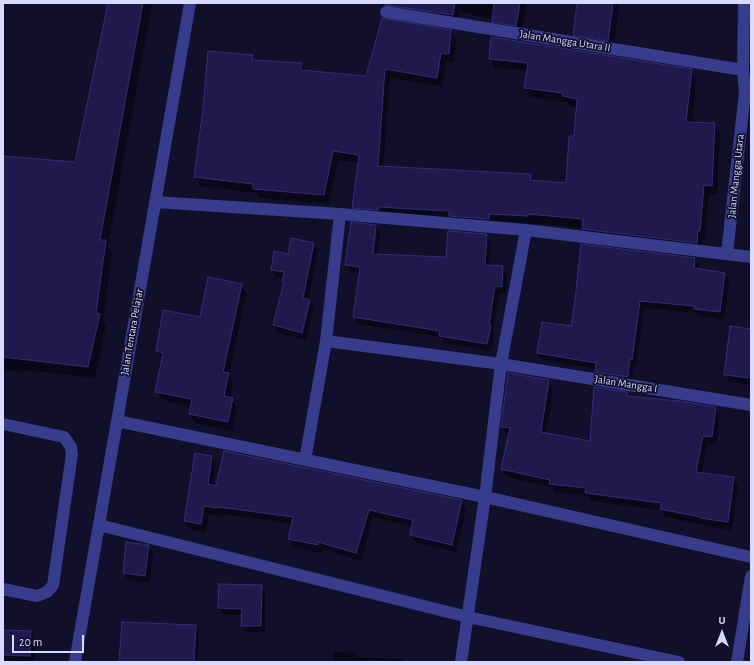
<!DOCTYPE html>
<style>
body{margin:0}
#map{position:relative;width:754px;height:665px;overflow:hidden;background:#120f2b;font-family:"Alegreya Sans",sans-serif}
canvas{display:block}
.frame{position:absolute;inset:0;border:4px solid #dad9ff;pointer-events:none}
.north{position:absolute;left:702px;top:613px;width:40px;height:40px;-webkit-text-stroke:3px #120f2b;paint-order:stroke;rotate:0deg;font-size:11px;font-weight:700;line-height:16px;text-align:center;color:#dad9ff}
.north::after{content:'';display:block;margin:auto;width:14px;height:18px;background:#dad9ff;clip-path:polygon(50% 0,100% 100%,50% 72%,0 100%)}
.scale{position:absolute;left:12px;top:635px;width:72px;height:18px;box-sizing:border-box;border:2px solid #dad9ff;border-top:0;padding-left:5px;font-size:12px;line-height:14px;white-space:nowrap;color:#dad9ff;-webkit-text-stroke:3px #120f2b;paint-order:stroke}
</style>
<div id="map">
<canvas width="754" height="665"></canvas>
<div class="frame"></div>
<div class="north">U</div>
<div class="scale">20 m</div>
</div>
<script>
const ctx = document.querySelector('canvas').getContext('2d');
ctx.lineJoin = 'round';
function paint(path, color) { ctx.fillStyle = color; ctx.fill(path, 'evenodd'); }
const shape = rows => new Path2D(rows.map(r => 'M' + r).join(''));
function stroke(path, color, width, dash) { ctx.strokeStyle = color; ctx.lineWidth = width; ctx.lineCap = dash ? 'butt' : 'round'; ctx.setLineDash(dash || []); ctx.stroke(path); }
function write(font, color, halo, rows, align = 'center') {
  ctx.font = font + ' "Alegreya Sans",sans-serif'; ctx.lineWidth = 3.5; ctx.setLineDash([]); ctx.textBaseline = 'middle'; ctx.strokeStyle = halo; ctx.fillStyle = color; for (const [text, x, y, turn = 0] of rows) {
    ctx.save(); ctx.translate(x, y); ctx.rotate((+turn || 0) * Math.PI / 180); ctx.textAlign = isNaN(turn) ? turn : align; if (halo) ctx.strokeText(text, 0, 0); ctx.fillText(text, 0, 0); ctx.restore();
  }
}
const shadow = shape([
 [109,3,152,3,108,246,112,253,103,322,106,327,95,378,24,370,23,373,3,369,3,157,76,163],
 [436,3,527,3,521,34,498,30,493,21,493,19,459,12,458,24,439,21,434,12],
 [578,3,619,3,614,50,580,44,574,35],
 [451,31,456,40,454,63,446,62,442,87,390,78,383,167,530,175,533,181,567,184,575,137,577,107,569,105,568,102,531,97,525,88,528,71,495,68,490,59,691,70,696,79,692,123,715,124,720,133,717,195,709,194,705,239,703,239,701,252,589,238,583,228,533,223,533,225,359,217,353,207,359,163,338,160,329,204,259,198,256,193,200,186,195,177,252,56,255,61,301,64,305,72,366,77],
 [376,226,380,233,377,255,447,258,487,235,491,243,489,266,502,267,507,275,506,294,499,294,493,331,494,334,491,351,444,343,441,337,358,324,354,316,360,273,350,272,346,264],
 [375,231,377,231,373,259,371,259],
 [313,244,318,251,308,300,310,300,314,308,306,340,278,333,274,325,284,284,283,282,284,278,276,277,272,270,289,255],
 [695,259,699,266,698,270,725,274,729,281,724,319,699,316,697,313,644,308,636,366,633,366,632,384,600,379,596,372,596,369,542,360,538,353,572,327],
 [241,285,246,294,229,375,233,382,230,398,232,399,237,408,233,431,195,423,190,414,192,406,162,400,157,392,162,360,157,351,201,318],
 [751,330,751,385,729,382,725,374],
 [549,380,553,389,546,434,591,443,626,393,629,397,715,408,720,416,716,445,707,444,701,473,733,478,738,486,732,530,705,526,705,525,665,517,661,510,591,501,588,496,555,492,552,487,507,477,502,469,510,435,507,434,502,426],
 [211,457,216,465,213,486,461,501,466,509,456,552,416,543,411,535,413,527,373,517,361,561,323,549,322,553,294,547,289,539,292,524,222,514,222,516,209,514,206,532,189,529,185,521],
 [148,546,153,554,149,583,128,580,124,573],
 [219,585,262,586,265,593,265,632,246,632,242,625,242,615,223,615,219,608],
 [195,626,199,634,198,662,120,662],
 [3,631,31,632,35,639,34,662,3,662],
 [334,652,355,653,357,657,402,659,404,662,333,662]
]);
const building = shape([
 [108,3,143,3,100,240,106,240,96,313,100,314,88,367,3,357,3,156,75,162,108,3],
 [386,3,455,3,453,15,385,5,386,3],
 [494,3,520,3,516,26,492,22,494,3],
 [577,3,613,3,608,41,573,35,577,3],
 [382,18,451,30,449,54,441,53,437,78,385,69,378,166,531,174,530,180,566,183,569,136,574,136,577,99,563,96,563,93,524,88,528,63,489,59,491,37,692,69,686,122,715,123,712,186,704,185,700,231,698,230,697,243,582,229,583,219,528,214,528,216,489,214,489,219,449,216,449,211,379,207,378,210,352,208,359,155,333,151,324,195,253,189,253,184,194,177,203,108,208,51,253,55,252,60,301,63,301,70,366,76,382,18],
 [351,222,376,225,373,254,446,257,448,231,487,234,485,265,503,266,502,287,495,286,489,325,491,325,487,344,439,336,440,331,353,317,360,267,345,265,351,222],
 [291,238,314,243,303,298,310,300,302,333,273,325,284,282,282,282,284,272,271,270,274,251,288,254,291,238],
 [581,244,695,258,694,268,725,273,720,312,694,309,694,306,640,301,632,360,630,359,628,377,595,372,596,363,537,353,542,322,571,326,575,300,581,244],
 [208,277,242,284,223,372,229,373,224,396,233,398,228,422,189,414,192,399,155,392,163,353,156,351,163,310,200,317,208,277],
 [730,326,751,329,751,378,724,375,730,326],
 [508,373,549,380,541,432,590,441,594,387,627,392,627,396,680,401,716,407,712,437,703,436,696,472,734,477,728,522,700,518,700,517,660,509,661,503,585,493,586,488,549,484,550,480,501,469,510,428,501,427,508,373],
 [224,451,462,500,452,545,410,535,413,520,369,510,356,553,318,542,318,545,288,539,293,517,218,507,218,508,204,506,201,524,184,521,195,453,212,456,208,484,216,486,224,451],
 [126,542,149,545,145,576,123,573,126,542],
 [219,584,262,585,261,626,241,626,242,609,218,608,219,584],
 [122,622,196,625,194,662,119,662,122,622],
 [3,630,31,631,30,656,3,655,3,630]
]);
const street = shape([
 [386,12,743,70],
 [155,202,340,214,526,230,751,257],
 [340,214,326,341,501,364,751,405],
 [727,253,745,93,743,70,744,3],
 [117,421,485,497,751,557],
 [3,424,64,437,71,447,72,454,53,585,47,592,37,596,3,589],
 [305,460,326,341],
 [99,525,468,617,679,662],
 [75,662,190,3],
 [461,662,485,497,501,364,526,230],
 [737,662,751,576]
]);
const streetNames = [
 ["Jalan Mangga Utara II",565,41,9],
 ["Jalan Mangga Utara",736,176,-84],
 ["Jalan Tentara Pelajar",132,332,-80],
 ["Jalan Mangga I",626,384,9]
];
paint(shadow, '#0007');
paint(building, '#201a4c');
stroke(building, '#342b7a', 1);
stroke(street, '#383c8c', 12);
write('11px', '#dad9ff', '#120f2b', streetNames);
</script>
